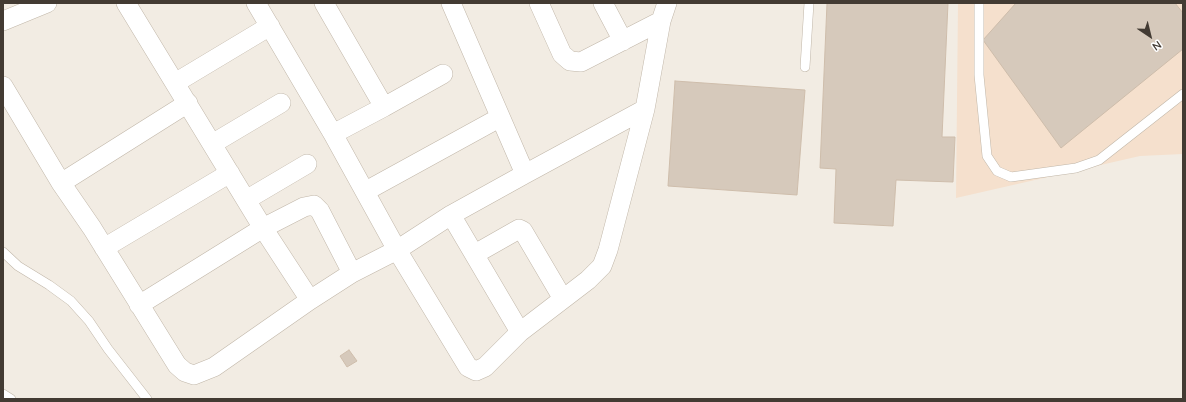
<!DOCTYPE html>
<style>
body{margin:0}
#map{position:relative;width:1186px;height:402px;overflow:hidden;background:#f2ece3;font-family:Quicksand,sans-serif}
canvas{display:block}
.frame{position:absolute;inset:0;border:4px solid #433b33;pointer-events:none}
.north{position:absolute;left:1130px;top:16px;width:40px;height:40px;-webkit-text-stroke:3px #fff;paint-order:stroke;rotate:145deg;font-size:11px;font-weight:700;line-height:16px;text-align:center;color:#433b33}
.north::after{content:'';display:block;margin:auto;width:14px;height:18px;background:#433b33;clip-path:polygon(50% 0,100% 100%,50% 72%,0 100%)}
</style>
<div id="map">
<canvas width="1186" height="402"></canvas>
<div class="frame"></div>
<div class="north">N</div>
</div>
<script>
const ctx = document.querySelector('canvas').getContext('2d');
ctx.lineJoin = 'round';
function paint(path, color) { ctx.fillStyle = color; ctx.fill(path, 'evenodd'); }
const shape = rows => new Path2D(rows.map(r => 'M' + r).join(''));
function stroke(path, color, width, dash) { ctx.strokeStyle = color; ctx.lineWidth = width; ctx.lineCap = dash ? 'butt' : 'round'; ctx.setLineDash(dash || []); ctx.stroke(path); }
const commercial = shape([
 [958,3,1183,3,1183,154,1140,156,956,198]
]);
const building = shape([
 [827,3,948,3,942,137,955,137,953,182,896,180,893,226,834,223,836,169,820,168,827,3],
 [1016,3,1175,3,1183,13,1183,49,1061,148,983,40,1016,3],
 [675,81,805,90,797,195,668,186,675,81],
 [349,350,357,361,347,367,340,356,349,350]
]);
const lane = shape([
 [979,3,979,75,987,156,997,171,1011,177,1076,168,1099,160,1183,94],
 [805,67,809,3],
 [3,252,18,266,49,285,71,301,89,321,108,349,147,399],
 [3,394,11,399]
]);
const street = shape([
 [126,3,263,228,310,300],
 [256,3,333,134,397,250,468,367,476,371,485,367,520,332,588,280,602,266,608,250,645,109,661,21,667,3],
 [324,3,384,107,333,134],
 [451,3,525,174],
 [539,3,562,54,570,61,581,62,661,21],
 [603,3,623,41],
 [3,21,47,3],
 [175,83,270,26],
 [3,86,61,183,92,228,177,365,185,372,194,375,214,367,310,300,352,273,397,250,451,215,525,174,645,109],
 [384,107,443,74],
 [212,144,281,103],
 [61,183,188,103],
 [366,191,499,118],
 [246,200,307,164],
 [451,215,520,332],
 [104,248,230,173],
 [475,254,519,229,523,231,563,299],
 [139,305,263,228,304,207,314,205,320,211,352,273]
]);
paint(commercial, '#f5e0cd');
paint(building, '#d6c9bb');
stroke(building, '#cebdab', 1);
stroke(lane, '#c0b6a8', 10);
stroke(street, '#c0b6a8', 20);
stroke(lane, '#fff', 9);
stroke(street, '#fff', 19);
</script>
